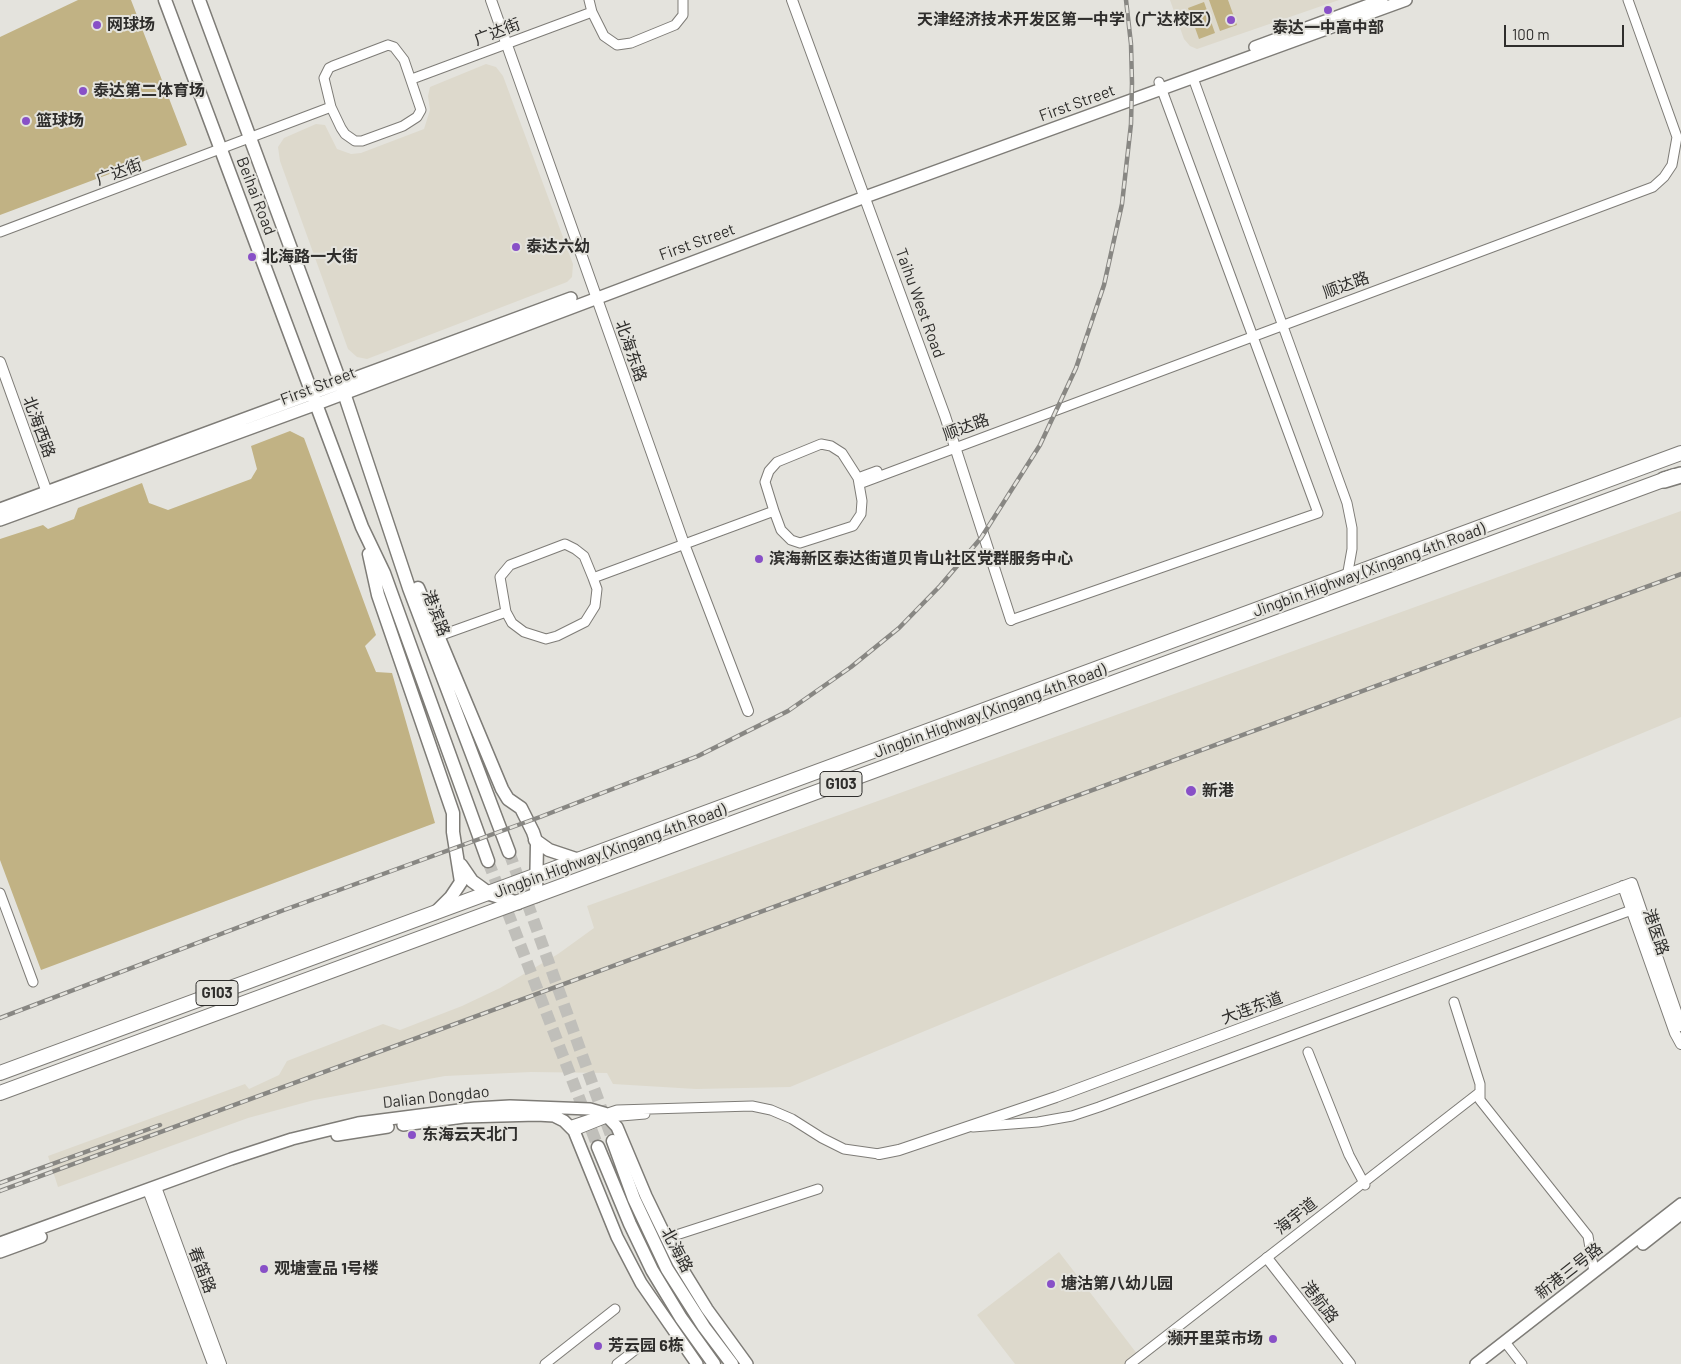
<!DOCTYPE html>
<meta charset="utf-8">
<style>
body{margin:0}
#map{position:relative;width:1681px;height:1364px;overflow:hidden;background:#e4e3dd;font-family:Barlow,sans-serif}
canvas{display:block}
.scale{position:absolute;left:1504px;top:25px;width:120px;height:22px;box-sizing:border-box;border:2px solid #2f2e2c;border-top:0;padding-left:6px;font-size:15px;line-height:18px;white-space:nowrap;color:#2f2e2c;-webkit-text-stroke:4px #e4e3dd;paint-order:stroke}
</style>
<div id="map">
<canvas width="1681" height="1364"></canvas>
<div class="scale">100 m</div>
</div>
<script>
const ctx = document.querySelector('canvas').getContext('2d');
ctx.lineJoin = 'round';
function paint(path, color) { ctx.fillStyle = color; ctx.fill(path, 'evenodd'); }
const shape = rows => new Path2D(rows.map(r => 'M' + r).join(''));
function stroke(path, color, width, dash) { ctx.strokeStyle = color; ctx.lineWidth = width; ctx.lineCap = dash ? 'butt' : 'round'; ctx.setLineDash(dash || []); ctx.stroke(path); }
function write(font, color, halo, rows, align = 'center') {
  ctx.font = font + ' Barlow,"Noto Sans SC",sans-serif'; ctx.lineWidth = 4; ctx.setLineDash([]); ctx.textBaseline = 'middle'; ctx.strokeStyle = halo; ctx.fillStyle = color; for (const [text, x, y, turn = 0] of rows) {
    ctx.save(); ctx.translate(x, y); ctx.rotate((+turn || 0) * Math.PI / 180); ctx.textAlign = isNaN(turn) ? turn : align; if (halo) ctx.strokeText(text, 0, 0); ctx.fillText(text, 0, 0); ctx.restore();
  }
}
const built = shape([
 [1170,0,1339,0,1197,49,1190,46,1184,39],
 [486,64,496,67,503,76,573,264,572,277,567,282,367,359,357,357,348,349,280,161,278,147,284,138,316,124,325,125,337,149,351,154,361,153,424,129,430,110,428,96,430,87],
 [1681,511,1681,717,790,1087,696,1089,613,1084,607,1073,531,1072,445,1076,314,1100,248,1118,58,1187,48,1156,245,1084,249,1089,279,1075,287,1061,383,1024,400,1030,462,1006,500,988,558,954,594,928,587,906],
 [1059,1252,1138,1355,1126,1364,1015,1364,977,1315]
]);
const green = shape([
 [78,0,131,0,187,145,0,215,0,37],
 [1209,0,1228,0,1237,25,1220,31],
 [1204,2,1215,33,1199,39,1188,8],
 [290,431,304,438,376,635,365,646,376,672,392,673,435,823,41,970,0,860,0,539,43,525,48,529,74,519,78,508,142,483,149,503,168,510,251,479,257,469,251,446]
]);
const primaryTunnel = shape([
 [509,852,613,1141],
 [488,861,598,1147]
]);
const minor = shape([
 [589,0,592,12,604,36,617,45,631,43,675,25,683,15,683,0],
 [388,45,394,47,404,60,421,110,417,117,403,126,362,141,355,141,345,134,341,128,331,107,324,78,329,68,333,66,388,45],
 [1193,78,1347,503,1352,528,1352,549,1347,577],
 [412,79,592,12],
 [0,232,331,107],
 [858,478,877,471],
 [859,484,1653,187,1664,177,1672,165,1677,137,1628,0],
 [506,612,512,623,524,632,546,639,557,636,585,622,595,606,597,589,593,578],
 [1011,620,1318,513,1159,82],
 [439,636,506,612,500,577,510,565,565,544,575,549,584,556,593,578,774,511,765,482,769,471,777,462,821,444,831,446,842,453,858,478,862,501,861,514,853,526,800,543,791,540,781,530,774,511],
 [0,893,33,982],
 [1454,1002,1480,1084,1480,1100,1588,1236,1594,1272],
 [1308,1052,1349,1155,1365,1185],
 [569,1126,617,1110,752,1106,771,1110,792,1119,822,1138,844,1149,879,1154],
 [973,1127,1038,1122,1072,1116,1099,1107,1637,908],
 [574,1131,609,1117,645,1114],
 [667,1238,818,1189],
 [1505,1342,1522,1364],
 [545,1364,615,1309],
 [617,1364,644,1343],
 [1130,1364,1480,1092]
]);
const tertiary = shape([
 [491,0,684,544,748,711],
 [792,0,945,416,1011,620],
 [0,362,49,498],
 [1623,886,1675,1033,1681,1044],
 [879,1154,899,1150,1056,1097,1632,883,1681,1026],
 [156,1187,221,1364],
 [148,1190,213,1364],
 [1267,1258,1350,1364]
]);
const secondary = shape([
 [1255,47,1382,0],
 [0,509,571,298],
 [0,520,317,404,865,197,1406,0],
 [403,1125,464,1117,537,1115,554,1116,564,1121,574,1131,617,1237,641,1283,697,1364],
 [337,1135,388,1127],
 [0,1243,231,1159,292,1139,358,1123,475,1108,510,1106,590,1109,604,1113,617,1127,646,1196,678,1262,707,1309,747,1364],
 [1643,1244,1681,1214],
 [0,1252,41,1237],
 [1476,1364,1681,1204]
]);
const primary = shape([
 [165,0,362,527,384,573,488,861],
 [199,0,341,384,409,588,509,852],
 [369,554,378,595,453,813,453,832,461,882,451,897,435,913],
 [418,588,502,789,508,799,521,808,533,832,537,844,536,896],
 [535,840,549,850,579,860],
 [461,865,472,881,479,886,490,894,518,903],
 [613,1141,634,1199,667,1269,704,1327,732,1364],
 [598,1147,630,1224,652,1270,681,1318,714,1364]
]);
const trunk = shape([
 [0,1073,1681,453],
 [0,1093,1674,476]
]);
const motorway = shape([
 [1664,480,1681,475]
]);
const rail = shape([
 [0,1018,284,910,540,817,698,756,788,711,851,667,899,628,940,586,981,538,1040,445,1076,368,1104,285,1122,204,1131,124,1132,83,1131,44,1126,0],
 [0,1183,160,1125],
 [0,1191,1681,574]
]);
const markers = [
 [1328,10,5,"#8850c7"],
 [1231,20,5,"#8850c7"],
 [97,25,5,"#8850c7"],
 [83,91,5,"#8850c7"],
 [26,121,5,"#8850c7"],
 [516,247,5,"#8850c7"],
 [252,257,5,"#8850c7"],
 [759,559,5,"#8850c7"],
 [1191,791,6,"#8850c7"],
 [412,1135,5,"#8850c7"],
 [264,1269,5,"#8850c7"],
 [1051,1284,5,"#8850c7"],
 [1273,1339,5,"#8850c7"],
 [598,1346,5,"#8850c7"]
];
const shields = [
 [841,784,42],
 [217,993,42]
];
const shieldNames = [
 ["G103",841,784],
 ["G103",217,993]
];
const poiNames = [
 ["天津经济技术开发区第一中学（广达校区）",1221,20,"right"],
 ["网球场",107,25],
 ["泰达一中高中部",1328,28,"center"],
 ["泰达第二体育场",93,91],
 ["篮球场",36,121],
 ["泰达六幼",526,247],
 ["北海路一大街",262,257],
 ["滨海新区泰达街道贝肯山社区党群服务中心",769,559],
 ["新港",1202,791],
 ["东海云天北门",422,1135],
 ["观塘壹品 1号楼",274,1269],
 ["塘沽第八幼儿园",1061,1284],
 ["濒开里菜市场",1263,1339,"right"],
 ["芳云园 6栋",608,1346]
];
const streetNames = [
 ["广达街",497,32,-21],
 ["First Street",1077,103,-20],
 ["广达街",119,172,-20],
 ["Beihai Road",256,196,69],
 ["First Street",697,242,-20],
 ["顺达路",1346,285,-20],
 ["Taihu West Road",920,303,70],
 ["北海东路",631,351,71],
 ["First Street",318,386,-21],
 ["北海西路",39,427,70],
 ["顺达路",966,427,-20],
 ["Jingbin Highway (Xingang 4th Road)",1369,570,-20],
 ["港滨路",436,613,69],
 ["Jingbin Highway (Xingang 4th Road)",990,711,-20],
 ["Jingbin Highway (Xingang 4th Road)",610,851,-20],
 ["港医路",1656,932,71],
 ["大连东道",1252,1008,-20],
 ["Dalian Dongdao",436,1097,-6],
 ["海宇道",1296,1216,-38],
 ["北海路",677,1250,62],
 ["春笛路",202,1270,69],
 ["新港三号路",1569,1271,-38],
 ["港航路",1320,1302,52]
];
paint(built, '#ddd9cc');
paint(green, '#c1b284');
stroke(primaryTunnel, '#c0bfba', 12, [12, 6]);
stroke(minor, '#7e7c77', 11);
stroke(tertiary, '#7e7c77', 12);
stroke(secondary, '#7e7c77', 14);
stroke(primary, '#7e7c77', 15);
stroke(trunk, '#7e7c77', 16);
stroke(motorway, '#7e7c77', 18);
stroke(minor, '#fff', 9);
stroke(tertiary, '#fff', 10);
stroke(secondary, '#fff', 11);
stroke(primary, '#fff', 12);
stroke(trunk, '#fff', 14);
stroke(motorway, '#fff', 15);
stroke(rail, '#888783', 4.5);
stroke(rail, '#e4e3dd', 2.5, [8]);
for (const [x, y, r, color] of markers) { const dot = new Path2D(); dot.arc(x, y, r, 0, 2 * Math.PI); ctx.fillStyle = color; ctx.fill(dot); stroke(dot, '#e4e3dd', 2); }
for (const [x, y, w] of shields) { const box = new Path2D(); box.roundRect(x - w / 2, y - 12.5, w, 25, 4); ctx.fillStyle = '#e4e3dd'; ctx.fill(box); stroke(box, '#2f2e2c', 1); }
write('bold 15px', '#2f2e2c', null, shieldNames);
write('bold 16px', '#2f2e2c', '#e4e3dd', poiNames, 'left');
write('16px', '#2f2e2c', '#e4e3dd', streetNames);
</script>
